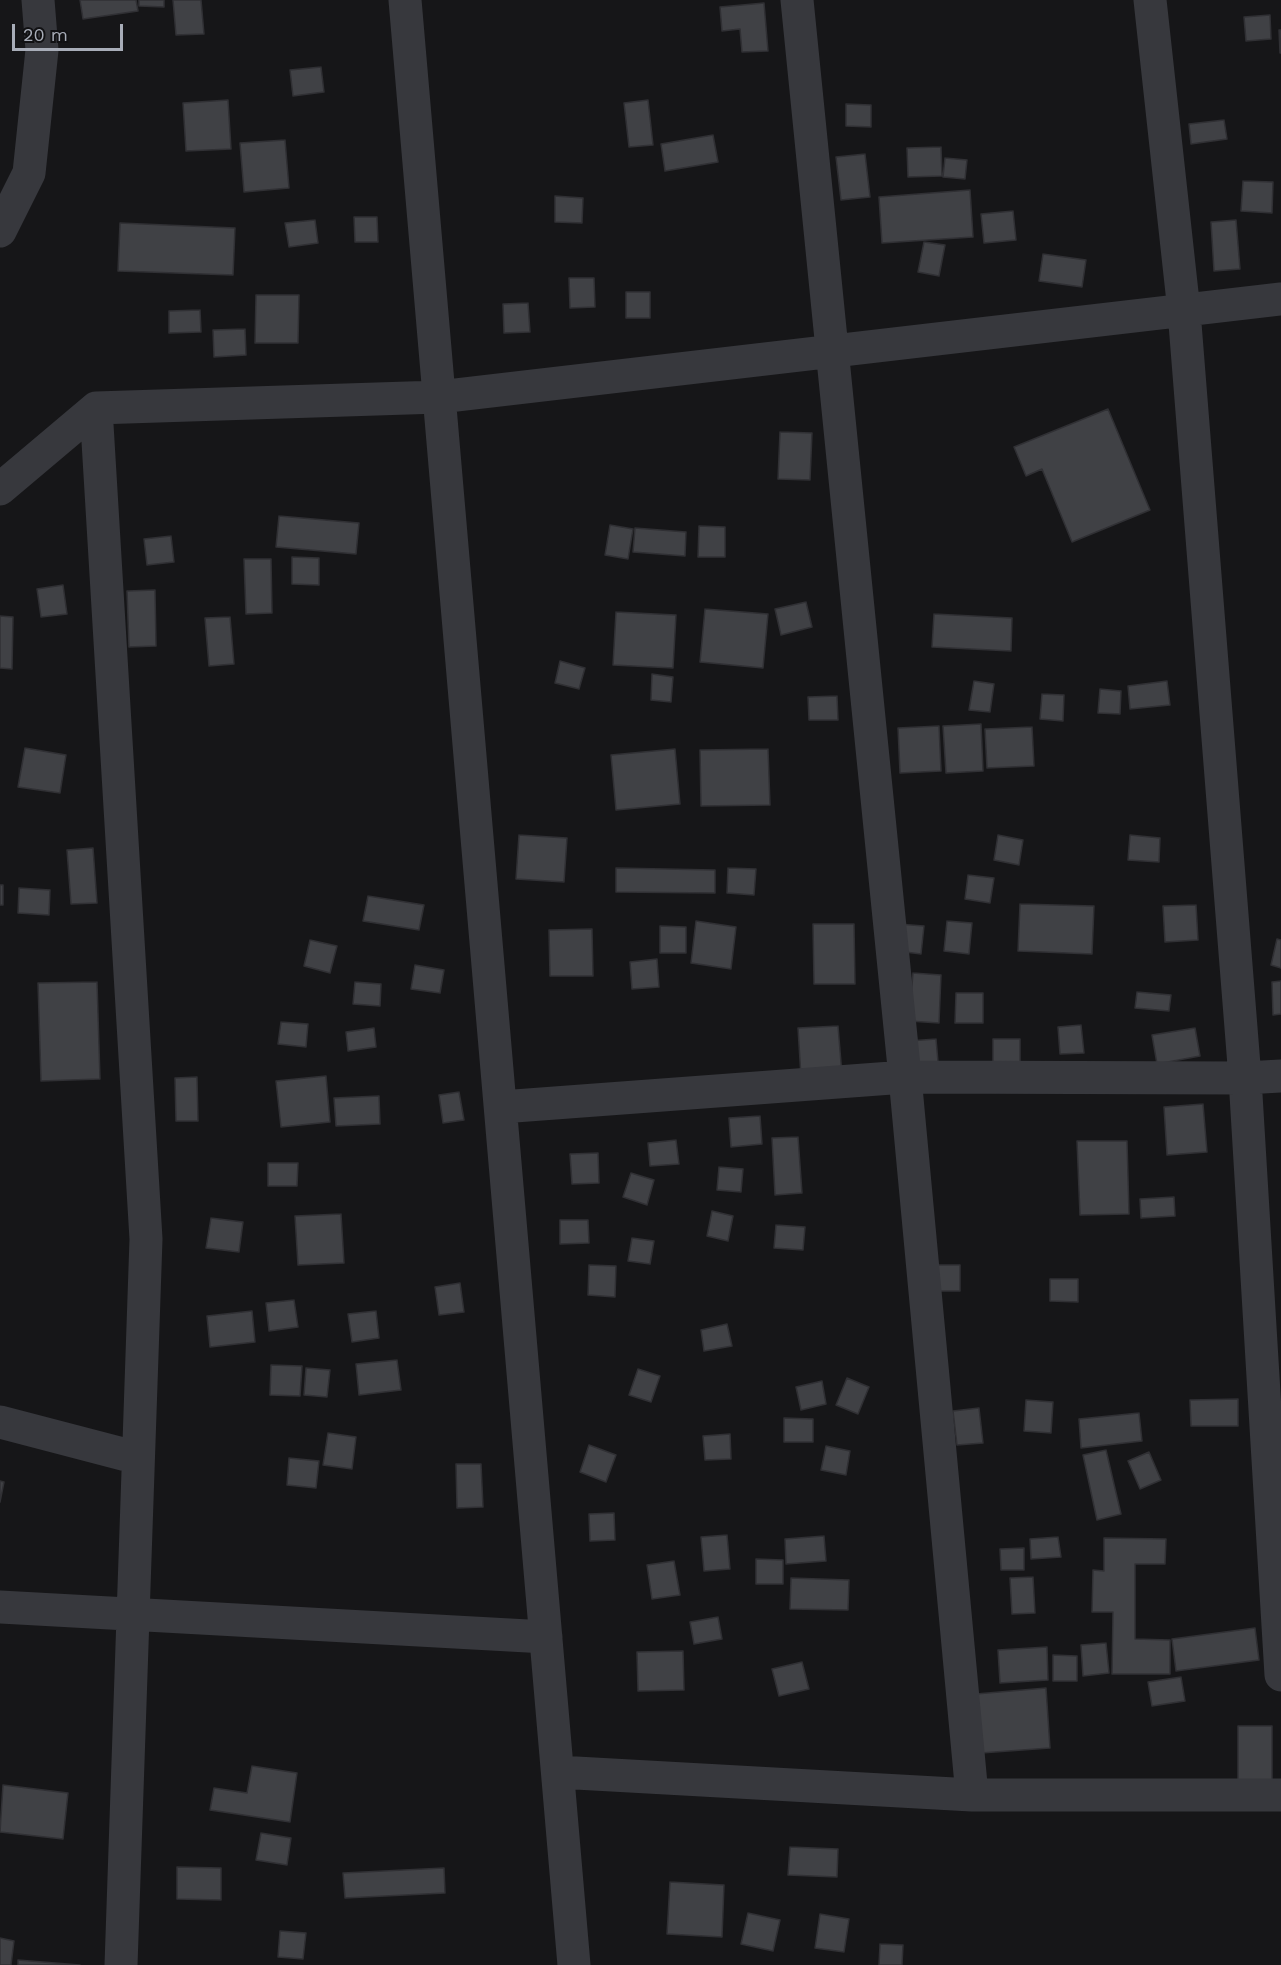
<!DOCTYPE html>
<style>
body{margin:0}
#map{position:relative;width:1281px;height:1965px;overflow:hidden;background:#161618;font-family:"Work Sans",sans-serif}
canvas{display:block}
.scale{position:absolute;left:12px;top:24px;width:111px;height:27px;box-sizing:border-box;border:3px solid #a8adb8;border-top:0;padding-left:8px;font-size:18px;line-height:21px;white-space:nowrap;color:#a8adb8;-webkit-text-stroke:4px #111113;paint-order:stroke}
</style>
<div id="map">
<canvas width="1281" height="1965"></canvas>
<div class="scale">20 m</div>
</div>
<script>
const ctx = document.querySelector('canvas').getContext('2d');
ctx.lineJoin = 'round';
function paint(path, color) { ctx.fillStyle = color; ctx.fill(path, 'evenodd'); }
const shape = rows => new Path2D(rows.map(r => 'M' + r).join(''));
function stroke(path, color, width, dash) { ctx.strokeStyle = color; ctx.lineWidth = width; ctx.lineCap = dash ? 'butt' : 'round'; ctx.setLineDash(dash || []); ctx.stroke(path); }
const building = shape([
 [80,0,136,0,138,11,83,19,80,0],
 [139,0,164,0,164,7,139,6,139,0],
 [173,0,201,0,204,34,176,35,173,0],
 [764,3,768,51,742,52,740,29,722,31,720,7,764,3],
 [1270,15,1271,39,1246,41,1244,17,1270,15],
 [1279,30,1281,30,1281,53,1280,53,1279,30],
 [321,67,324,92,293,96,290,70,321,67],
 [228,100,231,149,186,151,183,103,228,100],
 [648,100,653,145,629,147,624,103,648,100],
 [846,104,871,105,871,127,846,126,846,104],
 [1224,120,1227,139,1191,144,1189,124,1224,120],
 [713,135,718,162,665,171,661,144,713,135],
 [285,140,289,188,244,192,240,143,285,140],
 [941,147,942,176,908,177,907,148,941,147],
 [865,154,870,197,841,200,836,157,865,154],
 [945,158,967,160,965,179,943,177,945,158],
 [1243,181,1273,182,1272,213,1241,211,1243,181],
 [970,190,973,237,882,243,879,197,970,190],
 [555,196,583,198,582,223,555,222,555,196],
 [1013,211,1016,240,984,243,981,214,1013,211],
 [354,217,377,217,378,242,355,242,354,217],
 [315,220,318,243,289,247,285,223,315,220],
 [1236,220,1240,269,1214,271,1211,222,1236,220],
 [120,223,235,228,233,275,118,271,120,223],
 [924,242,945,245,939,276,918,272,924,242],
 [1043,254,1086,260,1082,287,1039,281,1043,254],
 [569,278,594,278,595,307,570,308,569,278],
 [626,292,650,292,650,318,626,318,626,292],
 [256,295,299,295,298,343,255,343,256,295],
 [528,303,530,332,504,333,503,304,528,303],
 [200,310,201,332,169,333,169,311,200,310],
 [245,329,246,355,214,357,213,330,245,329],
 [1108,409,1150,510,1072,542,1042,469,1026,476,1014,447,1108,409],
 [780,432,812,433,810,480,778,479,780,432],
 [279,516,359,523,356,554,276,547,279,516],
 [610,525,633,529,628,559,605,555,610,525],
 [699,526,725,527,725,557,698,557,699,526],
 [635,528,686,532,685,556,633,552,635,528],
 [171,536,174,562,147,565,144,539,171,536],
 [292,557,319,558,319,585,292,584,292,557],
 [244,559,271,559,272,613,246,614,244,559],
 [63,585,67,614,41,617,37,589,63,585],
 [155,590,156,646,129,647,127,591,155,590],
 [806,602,812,627,781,635,775,609,806,602],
 [705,609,768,614,763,668,700,662,705,609],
 [616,612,676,615,673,668,613,665,616,612],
 [934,614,1012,618,1011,651,932,647,934,614],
 [0,616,13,617,12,669,0,668,0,616],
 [230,617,234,664,209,666,205,618,230,617],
 [560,661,585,668,579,689,555,683,560,661],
 [652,674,673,677,671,702,651,700,652,674],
 [974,681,994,684,990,712,969,710,974,681],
 [1167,681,1170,705,1130,709,1128,686,1167,681],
 [1100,689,1121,691,1120,714,1098,713,1100,689],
 [1042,694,1064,695,1063,721,1040,719,1042,694],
 [837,696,838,720,809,720,808,697,837,696],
 [981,724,983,771,946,773,943,726,981,724],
 [939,726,941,771,900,773,898,728,939,726],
 [1032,727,1034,766,987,768,985,729,1032,727],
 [25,748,66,755,60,793,18,787,25,748],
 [675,749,680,804,616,810,611,755,675,749],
 [768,749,770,805,701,806,700,750,768,749],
 [519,835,567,838,564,882,516,879,519,835],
 [998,835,1023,840,1019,865,994,860,998,835],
 [1130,835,1160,838,1159,862,1128,860,1130,835],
 [93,848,97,903,71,904,67,850,93,848],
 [616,868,715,870,715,893,616,892,616,868],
 [728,868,756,869,754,895,727,893,728,868],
 [968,875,994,878,990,903,965,899,968,875],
 [0,885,3,885,3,905,0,905,0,885],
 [19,888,50,890,49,915,18,913,19,888],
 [368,896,424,905,419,930,363,921,368,896],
 [1020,904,1094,906,1092,954,1018,951,1020,904],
 [1196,905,1198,940,1165,942,1163,906,1196,905],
 [696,921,736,927,731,969,691,963,696,921],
 [947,921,972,923,969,954,944,951,947,921],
 [813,924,854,924,855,984,814,984,813,924],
 [898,924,924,926,921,954,897,951,898,924],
 [660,926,686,927,686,953,660,953,660,926],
 [592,929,593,976,550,976,549,930,592,929],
 [1277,939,1281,940,1281,968,1271,965,1277,939],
 [310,940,337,946,330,973,304,966,310,940],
 [657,959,659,987,632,989,630,962,657,959],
 [415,965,444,970,440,993,411,989,415,965],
 [913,973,941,975,939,1023,909,1021,913,973],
 [1281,981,1281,1014,1273,1015,1272,982,1281,981],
 [97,982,100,1079,41,1081,38,983,97,982],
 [355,982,381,984,380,1006,353,1004,355,982],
 [1137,992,1171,995,1169,1011,1135,1008,1137,992],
 [956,993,983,993,983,1023,955,1023,956,993],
 [281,1022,308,1024,306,1047,278,1044,281,1022],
 [1081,1025,1084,1053,1060,1054,1058,1027,1081,1025],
 [838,1026,842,1075,801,1077,798,1028,838,1026],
 [374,1028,376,1047,348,1051,346,1032,374,1028],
 [1195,1028,1200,1056,1157,1064,1152,1035,1195,1028],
 [936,1039,939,1073,911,1075,909,1041,936,1039],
 [993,1039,1020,1039,1020,1070,993,1070,993,1039],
 [326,1076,330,1122,281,1127,276,1081,326,1076],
 [197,1077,198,1121,176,1121,175,1078,197,1077],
 [459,1092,464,1120,443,1123,439,1095,459,1092],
 [379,1096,380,1124,336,1126,334,1098,379,1096],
 [1203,1104,1207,1152,1167,1155,1164,1107,1203,1104],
 [760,1116,762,1144,731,1147,729,1118,760,1116],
 [798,1137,802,1193,775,1195,772,1138,798,1137],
 [676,1140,679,1164,650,1166,648,1143,676,1140],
 [1077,1141,1127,1141,1129,1214,1080,1215,1077,1141],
 [598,1153,599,1183,572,1184,570,1154,598,1153],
 [268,1163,298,1163,297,1186,268,1186,268,1163],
 [719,1167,743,1169,741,1192,717,1190,719,1167],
 [631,1173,654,1180,647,1205,623,1197,631,1173],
 [1174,1197,1175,1216,1141,1218,1140,1199,1174,1197],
 [712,1211,733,1216,728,1241,707,1236,712,1211],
 [341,1214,344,1263,298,1265,295,1216,341,1214],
 [211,1218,243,1222,239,1252,206,1248,211,1218],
 [560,1220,588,1220,589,1243,560,1244,560,1220],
 [776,1225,805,1227,803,1250,774,1248,776,1225],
 [632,1238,654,1241,650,1264,628,1261,632,1238],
 [589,1265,616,1266,615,1297,588,1295,589,1265],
 [933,1265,960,1265,960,1291,933,1291,933,1265],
 [1050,1279,1078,1279,1078,1302,1050,1301,1050,1279],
 [460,1283,464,1312,439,1315,435,1287,460,1283],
 [294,1300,298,1327,269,1331,266,1303,294,1300],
 [252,1311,255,1342,210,1347,207,1316,252,1311],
 [376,1311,379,1338,352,1342,348,1314,376,1311],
 [727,1324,732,1346,704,1351,701,1330,727,1324],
 [397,1360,401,1390,359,1395,356,1364,397,1360],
 [271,1365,302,1366,300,1396,270,1395,271,1365],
 [306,1368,330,1370,327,1397,304,1395,306,1368],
 [638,1369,660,1376,651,1402,629,1395,638,1369],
 [847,1378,869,1387,858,1414,836,1405,847,1378],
 [822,1381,826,1404,801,1410,796,1387,822,1381],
 [1238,1399,1238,1426,1191,1426,1190,1400,1238,1399],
 [1026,1400,1053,1402,1051,1433,1024,1431,1026,1400],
 [979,1408,983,1443,957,1445,953,1411,979,1408],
 [1139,1413,1142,1441,1081,1448,1079,1419,1139,1413],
 [784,1418,813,1419,813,1442,784,1442,784,1418],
 [328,1433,356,1437,352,1469,323,1465,328,1433],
 [730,1434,731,1459,705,1460,703,1436,730,1434],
 [589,1445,616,1455,606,1482,580,1472,589,1445],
 [826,1446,850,1451,846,1475,821,1470,826,1446],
 [1106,1450,1121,1514,1097,1520,1083,1455,1106,1450],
 [1149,1452,1161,1480,1140,1489,1128,1461,1149,1452],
 [289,1458,319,1461,316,1488,287,1485,289,1458],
 [456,1464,481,1464,483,1507,457,1508,456,1464],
 [0,1481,4,1482,0,1502,0,1481],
 [614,1513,615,1540,590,1541,589,1514,614,1513],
 [727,1535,730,1569,704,1571,701,1537,727,1535],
 [824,1536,826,1561,786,1564,785,1539,824,1536],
 [1058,1537,1061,1557,1031,1559,1030,1539,1058,1537],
 [1104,1538,1166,1539,1165,1564,1135,1564,1135,1639,1170,1640,1170,1674,1112,1674,1113,1612,1092,1612,1093,1570,1104,1571,1104,1538],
 [1024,1548,1024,1570,1001,1570,1000,1549,1024,1548],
 [756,1559,783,1560,783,1584,756,1584,756,1559],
 [674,1561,680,1595,652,1599,647,1565,674,1561],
 [1033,1577,1035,1613,1012,1614,1010,1578,1033,1577],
 [791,1578,849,1580,848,1610,790,1609,791,1578],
 [718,1617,722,1639,694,1644,690,1622,718,1617],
 [1255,1628,1259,1660,1176,1671,1172,1639,1255,1628],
 [1106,1643,1109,1673,1083,1676,1081,1645,1106,1643],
 [1047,1647,1048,1680,1000,1683,998,1650,1047,1647],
 [683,1651,684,1690,638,1691,637,1652,683,1651],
 [1053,1655,1077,1656,1077,1681,1053,1681,1053,1655],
 [802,1662,809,1689,779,1696,772,1669,802,1662],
 [1181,1677,1185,1701,1152,1706,1148,1682,1181,1677],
 [1046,1688,1050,1748,981,1753,976,1694,1046,1688],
 [1238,1726,1272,1726,1272,1780,1238,1780,1238,1726],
 [252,1766,297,1773,290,1822,210,1810,214,1788,247,1793,252,1766],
 [3,1785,68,1793,63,1839,0,1832,3,1785],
 [261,1833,291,1838,287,1865,256,1860,261,1833],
 [790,1847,838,1849,837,1877,788,1875,790,1847],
 [177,1867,221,1868,221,1900,177,1899,177,1867],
 [444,1868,445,1893,345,1898,343,1873,444,1868],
 [670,1882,724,1885,722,1937,667,1934,670,1882],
 [748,1913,780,1920,773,1951,741,1944,748,1913],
 [820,1914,849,1919,844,1952,815,1948,820,1914],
 [280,1931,306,1933,303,1959,278,1957,280,1931],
 [0,1938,14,1941,11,1965,0,1965,0,1938],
 [880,1944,903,1945,902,1965,879,1965,880,1944],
 [18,1960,80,1965,18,1965,18,1960]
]);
const street = shape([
 [405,0,574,1965],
 [797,0,905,1077,972,1795],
 [1150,0,1184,311,1245,1078,1281,1675],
 [0,231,29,173,42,50,38,0],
 [96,408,146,1239,121,1965],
 [0,489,96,408,439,397,1281,299],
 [501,1107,905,1077,1245,1078,1281,1076],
 [0,1422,138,1458],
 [0,1607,546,1637],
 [558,1772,972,1795,1281,1795]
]);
paint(building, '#404145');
stroke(building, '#303034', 1.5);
stroke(street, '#37383d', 33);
</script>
